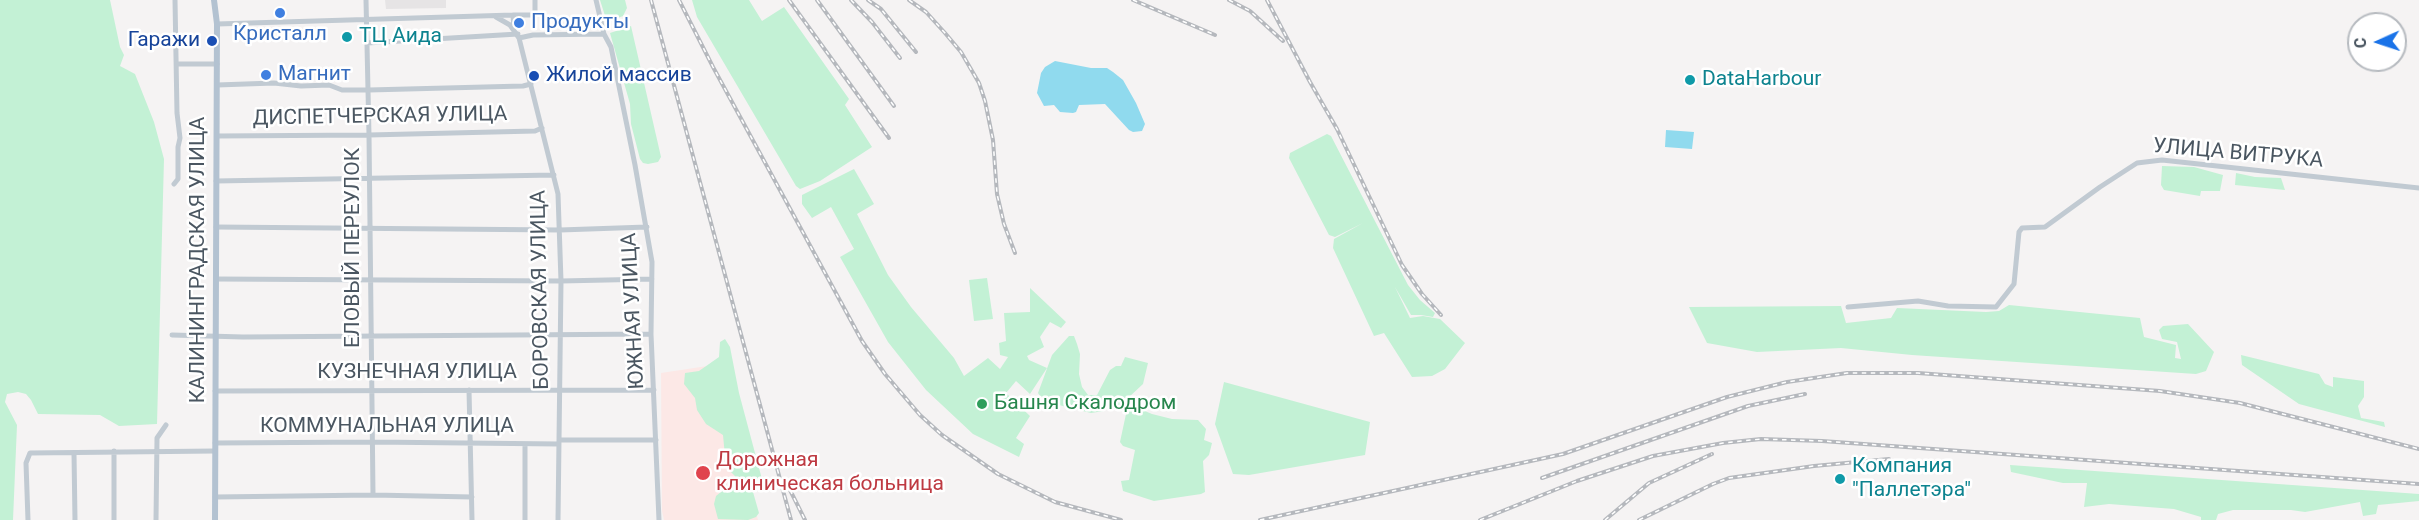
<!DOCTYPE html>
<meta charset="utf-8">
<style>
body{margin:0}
#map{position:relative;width:2419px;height:520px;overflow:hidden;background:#f5f3f3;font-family:Roboto,sans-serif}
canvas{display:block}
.north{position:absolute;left:2347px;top:12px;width:60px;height:60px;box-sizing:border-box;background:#fff;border:2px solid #b7bbc0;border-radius:50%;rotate:267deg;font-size:16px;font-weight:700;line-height:24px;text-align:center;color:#4a5661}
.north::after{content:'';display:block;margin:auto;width:21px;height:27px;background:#1a73e8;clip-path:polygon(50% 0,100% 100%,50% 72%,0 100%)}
</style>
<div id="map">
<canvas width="2419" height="520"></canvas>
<div class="north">С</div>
</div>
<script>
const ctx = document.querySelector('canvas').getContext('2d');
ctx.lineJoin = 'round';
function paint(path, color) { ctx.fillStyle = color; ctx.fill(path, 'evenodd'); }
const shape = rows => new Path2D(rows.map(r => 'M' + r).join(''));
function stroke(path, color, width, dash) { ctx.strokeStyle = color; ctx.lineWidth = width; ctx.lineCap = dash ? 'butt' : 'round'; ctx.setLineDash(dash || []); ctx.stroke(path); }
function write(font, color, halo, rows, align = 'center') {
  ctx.font = font + ' Roboto,sans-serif'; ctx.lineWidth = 5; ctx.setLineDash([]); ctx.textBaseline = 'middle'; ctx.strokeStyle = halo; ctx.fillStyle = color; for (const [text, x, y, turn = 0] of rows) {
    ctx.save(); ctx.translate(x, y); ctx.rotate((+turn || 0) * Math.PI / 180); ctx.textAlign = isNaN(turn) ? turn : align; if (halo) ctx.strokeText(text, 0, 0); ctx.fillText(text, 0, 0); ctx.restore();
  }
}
const education = shape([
 [385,0,446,0,446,8,386,9]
]);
const medical = shape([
 [714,365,758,520,664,520,662,511,661,373]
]);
const green = shape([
 [0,0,110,0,120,47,124,55,120,66,135,74,154,122,164,159,157,424,119,426,100,415,38,414,31,400,26,394,18,392,7,394,5,402,17,425,13,520,0,520],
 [600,0,625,0,627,8,623,16,607,22],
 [692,0,749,0,762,21,784,7,849,99,845,105,872,147,820,181,800,189,796,186,697,17],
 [631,26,661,157,658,162,648,164,643,163,640,159,631,124,630,104,610,33],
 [1327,134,1331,136,1408,285,1420,300,1435,313,1433,317,1421,315,1411,315,1395,287,1410,318,1423,316,1440,319,1465,343,1445,369,1432,376,1412,377,1384,333,1374,336,1333,248,1334,239,1363,223,1335,237,1329,235,1289,158,1290,153],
 [2162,166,2194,167,2223,175,2220,191,2201,191,2200,196,2164,190,2161,185],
 [854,169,874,204,857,214,888,275,911,307,954,358,964,376,988,358,1000,369,1008,357,1000,355,999,343,1006,341,1004,313,1030,312,1030,288,1066,322,1061,328,1050,322,1040,337,1044,347,1027,356,1029,360,1047,368,1030,394,1016,381,1006,393,1030,416,1016,438,1024,444,1019,457,973,434,926,390,888,342,840,257,854,249,831,207,812,218,802,204,802,195],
 [2236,173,2255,177,2281,178,2285,190,2235,185],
 [987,278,993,319,974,321,969,280],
 [2009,305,2140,318,2144,337,2176,345,2175,358,2181,359,2177,342,2162,339,2159,330,2163,326,2188,324,2214,352,2206,371,2196,374,1912,355,1841,348,1757,352,1707,343,1689,307,1841,306,1846,323,1891,318,1897,308,1986,312,1999,311],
 [1069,336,1074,336,1077,344,1080,354,1079,374,1082,387,1088,395,1097,395,1110,370,1116,366,1121,366,1125,357,1148,363,1143,384,1127,399,1117,395,1104,411,1091,413,1055,404,1040,396,1038,393,1052,355],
 [725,339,730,347,739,393,763,483,753,492,759,513,756,517,748,520,718,519,714,504,716,496,732,483,735,476,726,467,723,435,706,424,697,410,695,398,684,384,685,373,699,371,719,357,720,342],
 [2241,355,2319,374,2325,384,2333,387,2333,377,2364,381,2364,397,2358,406,2361,418,2384,422,2385,427,2299,404,2242,365],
 [1224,382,1370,422,1365,455,1249,475,1233,474,1215,424],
 [1121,401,1152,414,1172,419,1198,420,1206,429,1204,440,1212,443,1209,455,1203,461,1205,492,1201,494,1154,501,1123,491,1121,481,1129,480,1135,450,1123,446,1120,442,1126,414,1116,404],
 [2010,465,2419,494,2419,501,2378,505,2376,514,2363,516,2360,502,2305,512,2291,510,2233,510,2218,514,2216,520,2201,520,2201,517,2174,509,2109,504,2084,507,2087,483,2063,483,2011,472]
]);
const water = shape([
 [1055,61,1091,68,1107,68,1113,72,1123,80,1136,103,1145,124,1142,131,1133,132,1129,130,1105,104,1079,105,1076,112,1073,113,1060,112,1054,105,1044,106,1037,93,1041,73,1045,67],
 [1666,130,1694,132,1692,149,1665,147]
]);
const minor = shape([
 [366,0,369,135,373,495],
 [596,0,604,34,611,47,635,165,652,262,651,334,659,520],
 [496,17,510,25,519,38,558,194,561,281,558,520],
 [217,24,513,15],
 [514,28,513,15,535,15,535,0],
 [519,38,533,35,604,34],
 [367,43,518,34],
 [177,64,217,64],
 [217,85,274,83,301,86,329,85,342,90,369,90,523,86,531,84],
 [217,136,369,135,535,131,542,128],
 [216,181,554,175],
 [174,184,178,179,178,147,180,138,177,113,175,0],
 [216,227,560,230,647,227],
 [216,279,561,281,652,279],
 [1848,307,1918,301,1948,306,1996,307,2014,284,2019,232,2022,228,2045,227,2100,187,2137,163,2162,160,2419,188],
 [172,335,243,337,651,334],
 [469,390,472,520],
 [215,391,654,390],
 [559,440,656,440],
 [215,443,372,442,559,444],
 [525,444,525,520],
 [74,453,75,520],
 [215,497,373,495,472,497],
 [28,520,26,463,30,453,215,451],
 [114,520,114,451],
 [156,520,157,438,166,425]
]);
const major = shape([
 [214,0,217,24,215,520]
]);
const rail = shape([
 [651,0,791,520],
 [679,0,713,67,862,341,885,374,920,415,942,435,998,474,1055,502,1121,520],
 [789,0,889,138],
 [817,0,894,106],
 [851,0,872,22,900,58],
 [868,0,881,9,916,52],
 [909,0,926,12,945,33,961,52,979,83,985,101,993,140,997,194,1004,224,1015,253],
 [1133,0,1215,35],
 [1229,0,1250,11,1283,41],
 [1267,0,1310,82,1337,129,1402,265,1422,294,1441,315],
 [1542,478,1748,406,1805,394],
 [790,490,805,520],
 [1260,520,1563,454,1727,397,1787,382,1847,373,1918,373,2160,391,2240,403,2419,449],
 [1480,520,1577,481,1653,456,1723,443,1761,439,1822,441,2419,484],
 [1605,520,1649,483,1712,454],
 [1639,520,1713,484,1729,478,1814,466,1889,459]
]);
const markers = [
 [280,13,6,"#3f7fe0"],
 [519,23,6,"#3f7fe0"],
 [347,37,6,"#0f9aa8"],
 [212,41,6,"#1a4fb4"],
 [266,75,6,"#3f7fe0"],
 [534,76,6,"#1a4fb4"],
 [1690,80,6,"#0f9aa8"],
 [982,404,6,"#2e9e5b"],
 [703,473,8,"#e0444e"],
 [1840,479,6,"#0f9aa8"]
];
const shopNames = [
 ["Продукты",531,23],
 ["Кристалл",280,35,"center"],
 ["Магнит",278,75]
];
const cultureNames = [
 ["ТЦ Аида",359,37],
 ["DataHarbour",1702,80],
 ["Компания",1852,467],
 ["\"Паллетэра\"",1852,491]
];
const transitNames = [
 ["Гаражи",200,41],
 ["Жилой массив",546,76,"left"]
];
const streetNames = [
 ["ДИСПЕТЧЕРСКАЯ УЛИЦА",380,117,-1],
 ["УЛИЦА ВИТРУКА",2238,154,5],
 ["ЕЛОВЫЙ ПЕРЕУЛОК",354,248,-90],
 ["КАЛИНИНГРАДСКАЯ УЛИЦА",199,260,-90],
 ["БОРОВСКАЯ УЛИЦА",541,290,-91],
 ["ЮЖНАЯ УЛИЦА",634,311,-93],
 ["КУЗНЕЧНАЯ УЛИЦА",417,373],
 ["КОММУНАЛЬНАЯ УЛИЦА",387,427]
];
const leisureNames = [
 ["Башня Скалодром",994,404]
];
const healthNames = [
 ["Дорожная",716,461],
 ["клиническая больница",716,485]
];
paint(education, '#e6e4e5');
paint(medical, '#fce8e6');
paint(green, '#c3f1d5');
paint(water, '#90daee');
stroke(minor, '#c1cad2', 5);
stroke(major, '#b3c2d1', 6);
stroke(rail, '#b5b8bd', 4);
stroke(rail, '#fff', 1.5, [4.5]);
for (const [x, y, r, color] of markers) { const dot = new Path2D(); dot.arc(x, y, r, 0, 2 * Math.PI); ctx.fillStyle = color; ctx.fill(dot); stroke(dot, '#fff', 2); }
write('21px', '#366cbe', '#fff', shopNames, 'left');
write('21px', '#0d838f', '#fff', cultureNames, 'left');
write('21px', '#164399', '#fff', transitNames, 'right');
write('21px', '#4a5661', '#fff', streetNames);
write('21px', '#27864d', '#fff', leisureNames, 'left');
write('21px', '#be3a42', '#fff', healthNames, 'left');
</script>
